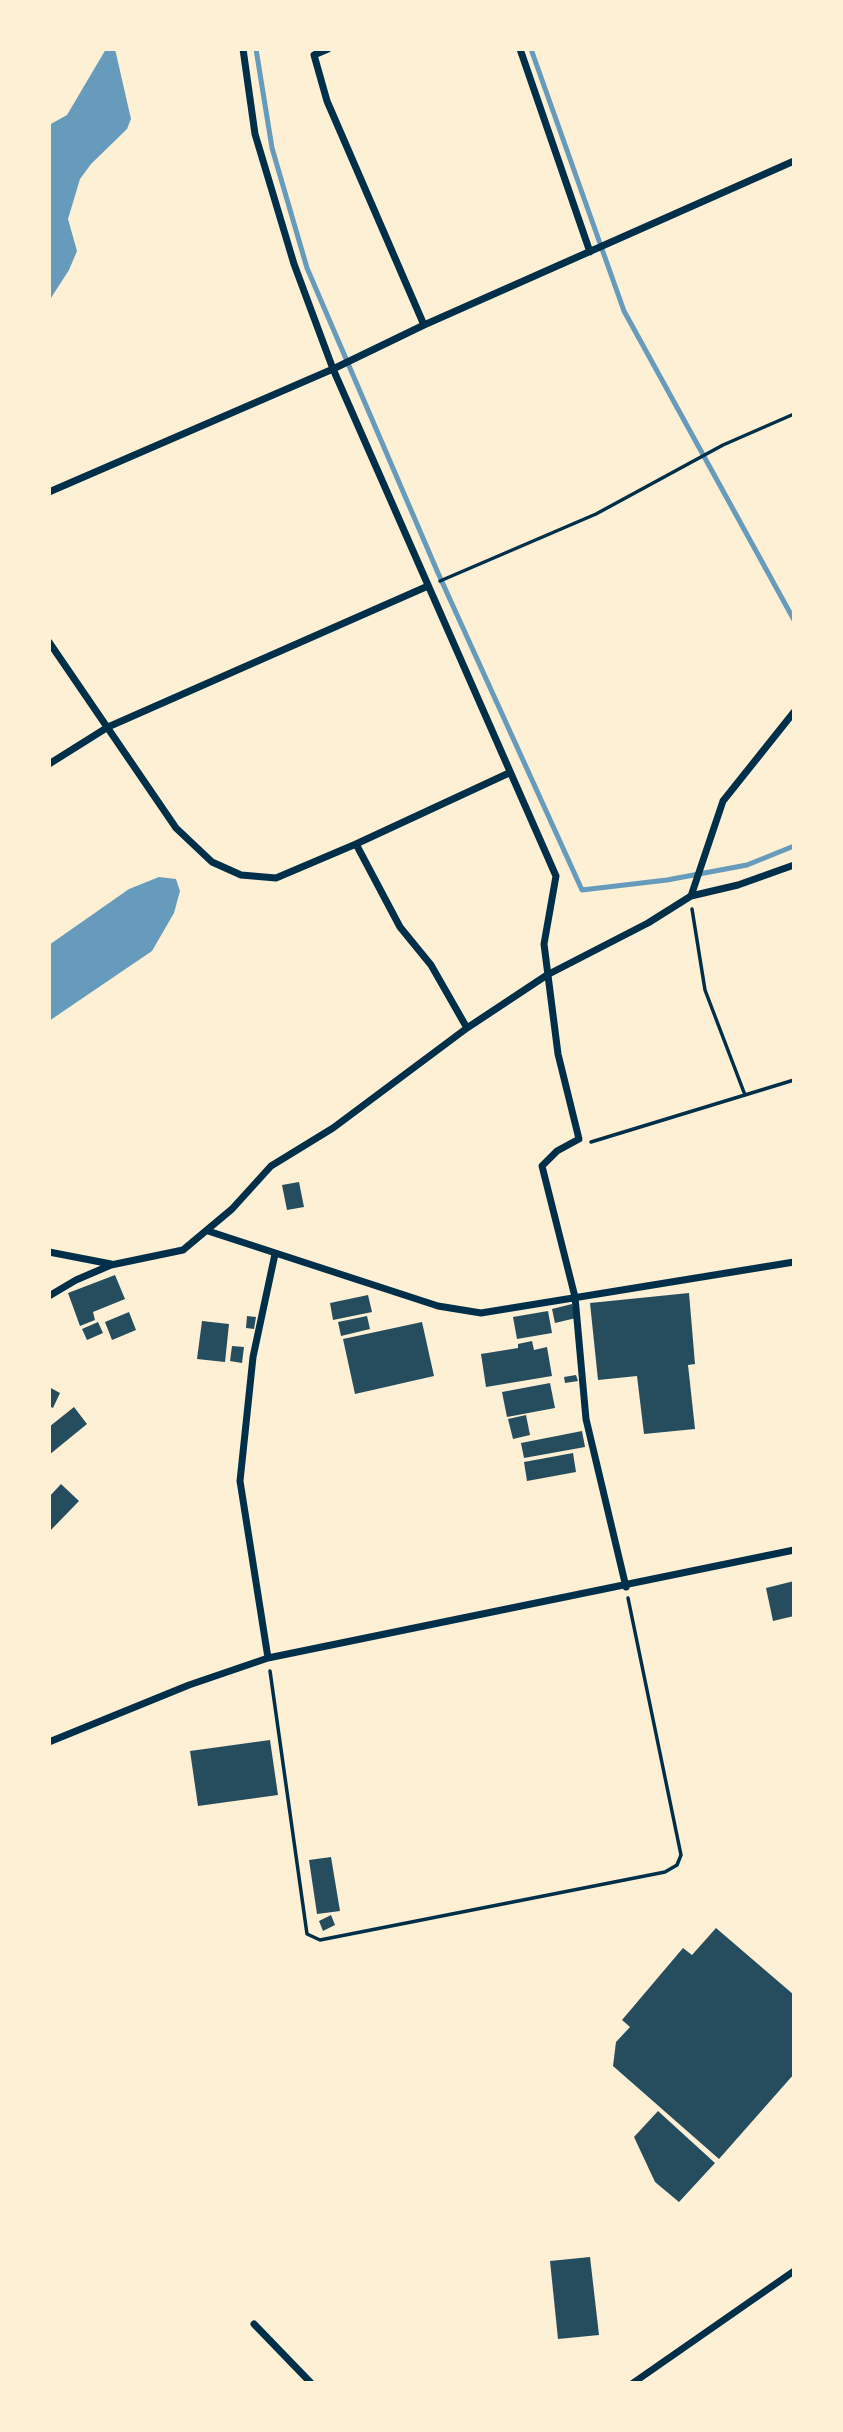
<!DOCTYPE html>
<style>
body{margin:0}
#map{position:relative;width:843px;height:2432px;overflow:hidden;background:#fdf0d5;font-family:"Open Sans",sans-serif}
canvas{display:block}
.frame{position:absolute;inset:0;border:51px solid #fdf0d5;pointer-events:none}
</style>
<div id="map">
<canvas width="843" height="2432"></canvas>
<div class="frame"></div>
</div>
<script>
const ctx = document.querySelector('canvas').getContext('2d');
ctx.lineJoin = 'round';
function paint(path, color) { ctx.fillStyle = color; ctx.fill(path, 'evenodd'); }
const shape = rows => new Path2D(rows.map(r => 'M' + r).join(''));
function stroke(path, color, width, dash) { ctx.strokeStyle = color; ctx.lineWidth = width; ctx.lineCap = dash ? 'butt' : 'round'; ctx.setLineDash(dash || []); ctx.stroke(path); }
const water = shape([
 [106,49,115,49,131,119,127,129,91,164,80,179,68,219,77,251,69,270,49,301,49,125,67,115],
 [159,877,176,879,180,891,174,913,152,951,49,1021,49,945,129,889]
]);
const stream = shape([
 [256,49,272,148,307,268,438,573,582,890,667,880,747,865,794,846],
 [531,49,624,311,794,620]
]);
const building = shape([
 [299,1182,304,1207,287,1210,282,1185],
 [115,1275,125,1299,93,1312,95,1320,80,1326,68,1293],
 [689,1293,695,1364,688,1365,695,1429,644,1434,637,1376,598,1380,590,1303],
 [368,1295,372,1312,333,1320,330,1303],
 [572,1304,576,1318,555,1323,552,1309],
 [548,1311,552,1333,517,1339,513,1317],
 [129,1312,136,1330,112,1340,105,1322],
 [247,1316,256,1317,254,1329,246,1328],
 [367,1316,370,1329,341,1336,338,1322],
 [202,1321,229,1324,225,1362,197,1359],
 [98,1322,103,1333,87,1340,82,1329],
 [422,1322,434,1376,355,1394,343,1339],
 [532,1341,534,1350,547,1347,552,1376,486,1387,481,1354,518,1348,518,1344],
 [232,1346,244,1347,242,1363,230,1361],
 [576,1375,578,1381,565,1383,564,1377],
 [550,1383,555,1408,507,1417,502,1392],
 [49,1387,60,1393,53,1408,49,1406],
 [74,1407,87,1424,49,1455,49,1427],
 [526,1415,530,1435,513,1439,508,1419],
 [582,1431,585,1447,524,1458,521,1443],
 [573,1453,576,1472,527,1481,524,1462],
 [61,1484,79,1501,49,1532,49,1497],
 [794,1581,794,1616,773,1621,766,1588],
 [270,1740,278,1795,198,1806,190,1751],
 [331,1857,340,1911,317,1914,309,1860],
 [331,1915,335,1925,323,1931,319,1921],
 [716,1928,794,1995,794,2074,719,2159,613,2066,616,2042,630,2027,622,2020,683,1948,692,1955],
 [658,2111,715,2163,679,2202,655,2182,634,2137],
 [590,2257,599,2335,558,2339,550,2261]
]);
const path = shape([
 [440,581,596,514,723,445,794,414],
 [692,909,705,990,745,1095],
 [591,1142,794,1080],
 [270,1671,307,1934,320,1940,665,1872,677,1865,681,1855,628,1598]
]);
const minor = shape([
 [243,49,255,134,294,264,333,369,556,876,544,944,558,1054,579,1139,557,1151,542,1166,575,1297,586,1419,626,1587],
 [328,49,314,55,327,101,424,325],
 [520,49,590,252],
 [49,492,333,369,424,325,794,161],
 [49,642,176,828,212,862,241,875,276,878,356,844,400,927,431,965,467,1028],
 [49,764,108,727,428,586],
 [356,844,509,773],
 [691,896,723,801,794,712],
 [208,1231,438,1306,481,1313,794,1262],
 [49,1252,111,1264],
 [49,1296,76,1280,111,1265,183,1250,232,1209,271,1166,333,1128,467,1028,547,975,648,923,691,896,738,885,794,865],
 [268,1658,240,1481,253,1357,275,1254],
 [49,1742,189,1685,268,1658,794,1550],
 [254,2324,311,2383],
 [633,2383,794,2271]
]);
paint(water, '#669bbc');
stroke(stream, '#669bbc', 5);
paint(building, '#264d5e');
stroke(path, '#003049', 3.5);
stroke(minor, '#003049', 7);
</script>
